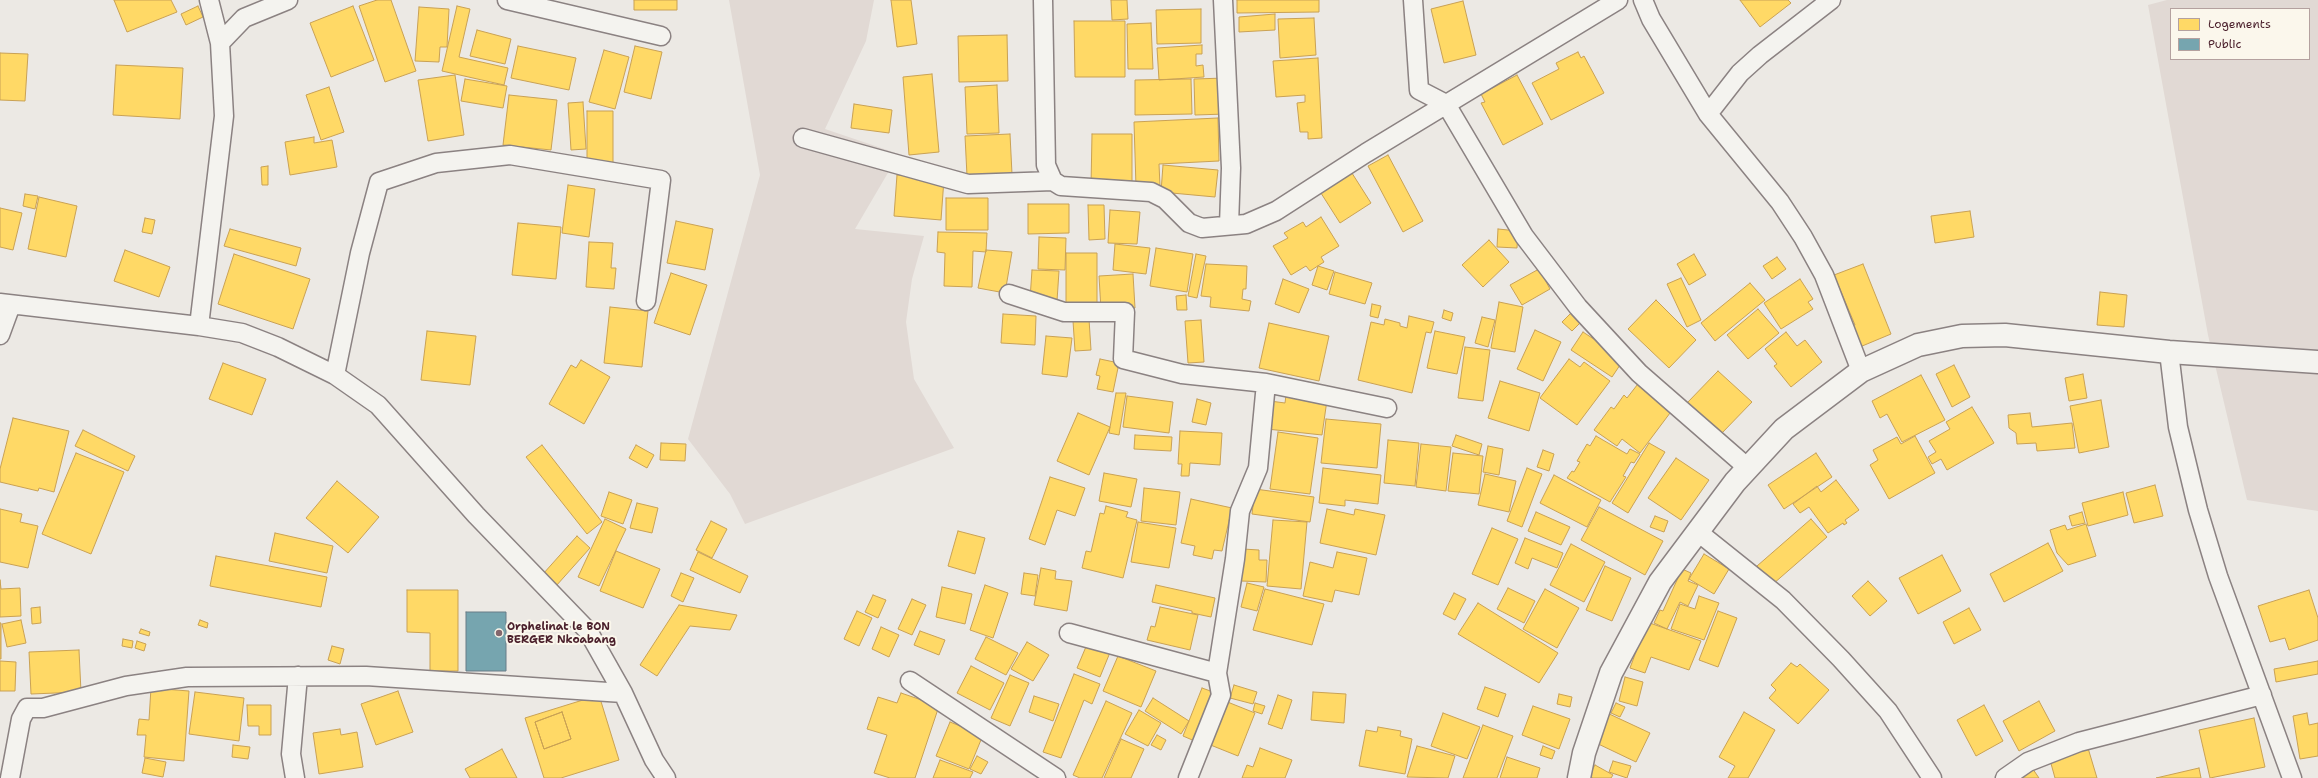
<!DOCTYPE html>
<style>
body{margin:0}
#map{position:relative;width:2318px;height:778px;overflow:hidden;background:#ece9e4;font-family:"Shantell Sans",sans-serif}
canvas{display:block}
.legend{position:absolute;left:2170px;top:8px;width:140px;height:52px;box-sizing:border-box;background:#fbf7ec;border:1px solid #b4a19f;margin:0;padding:5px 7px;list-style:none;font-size:12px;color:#4a1f2b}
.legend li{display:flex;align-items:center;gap:8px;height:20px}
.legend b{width:20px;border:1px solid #b4a19f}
</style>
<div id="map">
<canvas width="2318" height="778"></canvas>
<ul class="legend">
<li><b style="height:11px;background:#ffd966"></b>Logements</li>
<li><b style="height:11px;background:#76a5af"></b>Public</li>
</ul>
</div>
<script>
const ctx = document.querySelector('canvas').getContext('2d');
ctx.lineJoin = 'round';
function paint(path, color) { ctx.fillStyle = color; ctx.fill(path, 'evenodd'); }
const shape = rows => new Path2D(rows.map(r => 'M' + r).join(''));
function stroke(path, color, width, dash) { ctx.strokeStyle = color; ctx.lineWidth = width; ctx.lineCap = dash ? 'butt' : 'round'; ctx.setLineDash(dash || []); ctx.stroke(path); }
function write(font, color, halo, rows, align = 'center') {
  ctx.font = font + ' "Shantell Sans",sans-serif'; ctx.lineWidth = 4; ctx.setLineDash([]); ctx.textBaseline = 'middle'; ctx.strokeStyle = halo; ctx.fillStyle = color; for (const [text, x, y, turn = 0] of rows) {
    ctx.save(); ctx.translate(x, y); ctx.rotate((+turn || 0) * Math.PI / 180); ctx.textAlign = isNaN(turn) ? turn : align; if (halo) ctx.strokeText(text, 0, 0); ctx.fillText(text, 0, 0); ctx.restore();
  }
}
const green = shape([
 [729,0,874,0,866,41,825,129,899,154,855,229,924,236,912,279,906,322,914,379,954,448,745,524,730,494,688,439,760,175],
 [2167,0,2318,0,2318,511,2247,500,2208,335,2148,5],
 [2171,9,2309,9,2309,59,2171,59]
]);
const homes = shape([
 [114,0,171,0,177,12,127,32,114,0],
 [377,0,391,0,416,71,385,82,359,6,377,0],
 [634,0,677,0,677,10,634,10,634,0],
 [891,0,911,0,917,44,897,47,891,0],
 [1111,0,1127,0,1128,19,1112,20,1111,0],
 [1237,0,1319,0,1319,12,1237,13,1237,0],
 [1740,0,1788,0,1791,3,1760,27,1740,0],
 [1463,1,1476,55,1444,63,1431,9,1463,1],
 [198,6,203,17,186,25,181,14,198,6],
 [353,6,374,60,331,77,310,23,353,6],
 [457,6,470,9,459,57,508,68,504,85,442,71,457,6],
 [419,7,449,9,447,47,440,47,439,62,415,61,419,7],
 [1201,9,1201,43,1157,44,1156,10,1201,9],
 [1275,14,1275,30,1239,32,1239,17,1275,14],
 [1314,18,1316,55,1280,58,1278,19,1314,18],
 [1074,21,1125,21,1125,77,1075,77,1074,21],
 [1151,23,1153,69,1128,69,1127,24,1151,23],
 [477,30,511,39,505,64,470,56,477,30],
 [1007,35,1008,81,959,82,958,36,1007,35],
 [1202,45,1202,54,1196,54,1196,66,1203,65,1204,77,1159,80,1157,48,1202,45],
 [518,46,576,58,569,90,511,78,518,46],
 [635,46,662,52,651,99,624,92,635,46],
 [604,50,629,57,615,109,589,102,604,50],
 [1578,52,1581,58,1584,56,1604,93,1551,120,1532,83,1559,69,1556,63,1578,52],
 [0,53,28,54,25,101,0,100,0,53],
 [1318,58,1322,138,1308,139,1308,132,1300,132,1297,103,1305,102,1305,95,1276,97,1273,61,1318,58],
 [116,65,183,68,180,119,113,115,116,65],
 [932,74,939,152,909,155,903,77,932,74],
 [455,75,464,135,428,141,418,80,455,75],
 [1517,75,1543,124,1503,145,1481,103,1485,102,1481,94,1517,75],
 [1225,78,1226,114,1195,115,1194,79,1225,78],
 [465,79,507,86,503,108,461,101,465,79],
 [1191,79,1192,114,1135,115,1135,80,1191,79],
 [997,85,999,133,967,134,965,87,997,85],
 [329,87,344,132,321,140,306,95,329,87],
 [509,95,557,100,551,150,503,145,509,95],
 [583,102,586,149,571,150,568,103,583,102],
 [854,104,892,110,889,133,851,128,854,104],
 [587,111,613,111,613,166,587,167,587,111],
 [1218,118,1219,161,1159,164,1160,186,1136,187,1134,122,1218,118],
 [1010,134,1012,174,967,176,965,136,1010,134],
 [1092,134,1132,134,1132,186,1091,186,1092,134],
 [314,137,314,143,332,140,337,167,290,175,285,142,314,137],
 [1388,155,1423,221,1403,232,1368,166,1388,155],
 [1163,165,1218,170,1215,197,1161,192,1163,165],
 [268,166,268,185,262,185,261,167,268,166],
 [1350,170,1371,203,1340,223,1319,190,1350,170],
 [897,175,944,179,941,220,894,216,897,175],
 [568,185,595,189,589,237,562,233,568,185],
 [25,194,38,196,35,209,23,206,25,194],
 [39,197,77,206,66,257,28,249,39,197],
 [946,198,988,198,988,230,946,230,946,198],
 [1028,204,1069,204,1069,233,1028,234,1028,204],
 [1088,205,1104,205,1105,239,1089,240,1088,205],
 [0,208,22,213,13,250,0,247,0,208],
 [1110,210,1140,212,1137,244,1108,243,1110,210],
 [1970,211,1974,237,1935,243,1931,216,1970,211],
 [1321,217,1339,246,1321,257,1324,262,1310,271,1306,266,1291,275,1273,246,1288,238,1284,233,1303,222,1306,227,1321,217],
 [145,218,155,220,152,234,142,232,145,218],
 [676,221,713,229,705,270,667,263,676,221],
 [518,223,561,227,556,279,512,275,518,223],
 [230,229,301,248,296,266,224,246,230,229],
 [1498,229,1518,231,1517,248,1497,247,1498,229],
 [938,232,987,233,986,252,973,251,972,287,944,286,945,253,937,252,938,232],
 [1039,237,1066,238,1065,270,1038,269,1039,237],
 [1489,240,1509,262,1483,287,1462,265,1489,240],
 [589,242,613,243,611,268,616,268,614,289,586,287,589,242],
 [1115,244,1150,248,1146,274,1113,270,1115,244],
 [1156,248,1193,254,1187,292,1150,286,1156,248],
 [125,250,170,267,159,297,114,281,125,250],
 [986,250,1012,252,1005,293,978,288,986,250],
 [1066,253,1097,253,1097,304,1066,305,1066,253],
 [234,254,310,279,293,329,218,304,234,254],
 [1196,254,1206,256,1197,298,1188,296,1196,254],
 [1694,254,1706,275,1689,285,1677,264,1694,254],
 [1777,257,1786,269,1772,279,1763,266,1777,257],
 [1206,264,1247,266,1246,289,1243,289,1242,299,1251,301,1249,311,1210,307,1211,297,1201,296,1206,264],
 [1863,264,1891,334,1855,349,1846,328,1855,325,1834,275,1863,264],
 [1318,266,1334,271,1327,290,1312,285,1318,266],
 [1539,269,1550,289,1522,305,1510,285,1539,269],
 [1032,270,1059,271,1057,301,1030,299,1032,270],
 [1335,272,1372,283,1365,304,1329,294,1335,272],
 [671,273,707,285,690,335,654,323,671,273],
 [1133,274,1135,308,1101,310,1099,276,1133,274],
 [1681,278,1701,320,1687,327,1667,284,1681,278],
 [1283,279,1309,289,1299,313,1275,304,1283,279],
 [1800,279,1813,299,1808,302,1813,309,1781,329,1764,303,1800,279],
 [1750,283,1765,300,1715,341,1701,323,1750,283],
 [2100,292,2127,295,2124,327,2097,325,2100,292],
 [1186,295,1187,310,1177,310,1176,296,1186,295],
 [1656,300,1696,340,1669,368,1628,329,1656,300],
 [1499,302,1523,307,1515,352,1491,348,1499,302],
 [1372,304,1381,306,1378,318,1370,316,1372,304],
 [610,307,648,311,642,367,604,363,610,307],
 [1758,309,1779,333,1748,359,1727,335,1758,309],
 [1444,310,1453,313,1451,321,1442,318,1444,310],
 [1571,313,1581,322,1572,331,1562,322,1571,313],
 [1003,314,1036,316,1035,345,1001,343,1003,314],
 [1409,316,1434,322,1431,333,1426,332,1412,393,1358,380,1371,322,1384,325,1385,319,1400,323,1400,326,1407,328,1409,316],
 [1482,317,1495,320,1488,347,1475,343,1482,317],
 [1089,319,1091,350,1075,351,1073,321,1089,319],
 [1201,320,1204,362,1188,363,1185,321,1201,320],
 [1269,323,1329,336,1319,381,1259,368,1269,323],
 [1535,330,1561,342,1543,381,1517,369,1535,330],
 [427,331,476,336,470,385,421,380,427,331],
 [1435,331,1465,337,1457,374,1427,368,1435,331],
 [1583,332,1624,359,1612,377,1571,350,1583,332],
 [1786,332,1797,346,1805,340,1822,362,1791,387,1774,366,1777,364,1765,349,1786,332],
 [1046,336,1072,338,1067,377,1042,374,1046,336],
 [1465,347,1490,350,1483,401,1458,398,1465,347],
 [1100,359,1119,363,1113,392,1097,389,1100,376,1096,375,1100,359],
 [1569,359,1580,367,1584,362,1610,381,1577,425,1540,398,1569,359],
 [581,360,610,377,584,424,549,404,571,365,576,368,581,360],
 [223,363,266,379,252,415,209,399,223,363],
 [1954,365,1970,397,1952,407,1936,374,1954,365],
 [1718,371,1752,402,1721,434,1687,403,1718,371],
 [2083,374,2087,398,2069,401,2065,378,2083,374],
 [1921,375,1945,420,1902,442,1887,414,1880,418,1872,401,1921,375],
 [1641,380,1676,405,1640,453,1622,439,1617,446,1594,430,1611,407,1614,409,1624,395,1627,398,1641,380],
 [1500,381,1540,393,1529,431,1488,418,1500,381],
 [1116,393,1126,393,1119,435,1109,433,1116,393],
 [1286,395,1327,400,1322,435,1267,429,1270,401,1285,403,1286,395],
 [1127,396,1173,402,1169,433,1123,427,1127,396],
 [1197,399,1211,403,1206,425,1192,422,1197,399],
 [2101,400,2109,447,2079,453,2070,406,2101,400],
 [1972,407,1994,443,1947,470,1941,459,1932,464,1928,457,1936,452,1929,441,1950,429,1946,422,1972,407],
 [1078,413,1110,427,1089,475,1057,461,1078,413],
 [2030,413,2032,427,2072,423,2075,448,2037,451,2036,443,2017,444,2016,433,2009,428,2008,415,2030,413],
 [13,418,69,431,54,492,39,488,38,491,0,482,0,469,13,418],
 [1326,419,1381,424,1377,468,1321,463,1326,419],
 [83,430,135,456,128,471,75,446,83,430],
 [1180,431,1222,433,1220,465,1190,463,1189,476,1181,476,1182,464,1178,464,1180,431],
 [1278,432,1318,438,1310,494,1270,489,1278,432],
 [1135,435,1172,437,1171,451,1134,449,1135,435],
 [1456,435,1482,444,1479,455,1452,446,1456,435],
 [1596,436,1627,454,1630,449,1640,454,1634,463,1631,462,1623,476,1626,477,1610,502,1567,478,1572,471,1574,472,1580,462,1577,461,1587,444,1590,446,1596,436],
 [1915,436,1935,473,1889,499,1870,465,1878,460,1873,450,1897,437,1901,444,1915,436],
 [1388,440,1419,443,1415,486,1384,483,1388,440],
 [661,443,686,444,685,461,660,460,661,443],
 [1649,443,1665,452,1628,513,1612,503,1649,443],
 [1421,444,1451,447,1446,491,1416,487,1421,444],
 [542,445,602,522,587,534,526,457,542,445],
 [636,445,654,455,647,468,629,458,636,445],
 [1488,446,1503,449,1499,475,1483,472,1488,446],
 [1543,450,1554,454,1549,471,1537,467,1543,450],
 [76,453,124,472,91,554,42,534,76,453],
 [1453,453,1483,456,1479,494,1448,491,1453,453],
 [1816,453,1832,477,1784,509,1768,485,1816,453],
 [1676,458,1709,480,1681,520,1648,498,1676,458],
 [1323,468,1381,475,1378,504,1345,500,1345,506,1319,503,1323,468],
 [1527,468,1542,474,1522,527,1507,521,1527,468],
 [1104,473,1137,479,1131,507,1099,501,1104,473],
 [1485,474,1516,481,1509,512,1478,505,1485,474],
 [1554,475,1601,500,1587,527,1540,503,1554,475],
 [1050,477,1085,488,1075,516,1057,510,1045,545,1029,539,1050,477],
 [1836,480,1859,510,1845,520,1847,523,1844,525,1843,523,1828,533,1809,507,1800,513,1793,504,1817,486,1821,492,1836,480],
 [337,481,379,517,348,553,306,518,337,481],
 [2155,485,2163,516,2134,523,2126,493,2155,485],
 [1144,488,1180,492,1176,525,1141,521,1144,488],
 [1255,489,1314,497,1310,522,1252,514,1255,489],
 [609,492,632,500,623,524,601,516,609,492],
 [2123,492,2128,515,2088,526,2082,503,2123,492],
 [1191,499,1232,508,1222,551,1214,550,1212,559,1193,555,1195,546,1181,543,1191,499],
 [637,503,658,508,652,533,630,528,637,503],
 [1106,506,1128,512,1126,517,1137,520,1123,578,1082,568,1086,551,1091,552,1100,513,1104,514,1106,506],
 [1599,507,1663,541,1645,575,1581,540,1599,507],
 [0,509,22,514,20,522,38,526,28,568,0,562,0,509],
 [1327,509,1354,515,1355,509,1385,515,1376,555,1320,543,1327,509],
 [1536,512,1570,527,1561,545,1528,531,1536,512],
 [2082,512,2085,523,2072,526,2069,516,2082,512],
 [1655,516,1668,521,1664,532,1650,527,1655,516],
 [605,519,626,529,599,586,578,577,605,519],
 [1811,519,1827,537,1773,584,1757,566,1811,519],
 [1273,520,1307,522,1301,589,1267,586,1273,520],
 [711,521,727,529,712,558,696,550,711,521],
 [1138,522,1176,528,1169,568,1131,562,1138,522],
 [2086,524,2096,556,2068,565,2057,553,2050,530,2065,525,2067,530,2086,524],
 [1492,528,1518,539,1498,585,1472,574,1492,528],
 [958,531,985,538,975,574,948,566,958,531],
 [275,533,333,546,327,573,269,561,275,533],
 [577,536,590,548,556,586,543,574,577,536],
 [1525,538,1563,553,1557,568,1532,558,1528,569,1515,563,1525,538],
 [2048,543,2063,571,2004,602,1990,574,2048,543],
 [1571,544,1605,562,1584,602,1550,585,1571,544],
 [1243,549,1259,550,1259,560,1267,560,1266,582,1241,581,1243,549],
 [616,551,660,569,643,608,600,591,616,551],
 [698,552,748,576,740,593,690,570,698,552],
 [1337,552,1367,558,1359,595,1335,590,1332,602,1303,596,1310,562,1333,568,1337,552],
 [1704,554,1729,569,1714,594,1689,579,1704,554],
 [1942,555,1961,591,1918,614,1899,578,1942,555],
 [216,556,327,577,321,607,210,586,216,556],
 [1605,566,1631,578,1612,621,1586,610,1605,566],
 [1041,568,1056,571,1055,579,1072,581,1067,611,1034,605,1041,568],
 [1682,569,1691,573,1688,581,1698,585,1688,606,1680,602,1667,629,1654,623,1660,610,1663,611,1682,569],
 [681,573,694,578,683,602,671,596,681,573],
 [1024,573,1038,575,1035,596,1021,594,1024,573],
 [0,580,1,589,20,588,21,616,0,617,0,580],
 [1868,581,1887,601,1870,616,1852,596,1868,581],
 [1247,583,1264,587,1257,611,1241,607,1247,583],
 [985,585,1008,593,993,638,970,630,985,585],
 [1156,585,1215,598,1211,617,1192,613,1192,611,1152,602,1156,585],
 [942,587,972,594,965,624,936,617,942,587],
 [1508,588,1535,601,1524,623,1497,609,1508,588],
 [1265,589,1324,604,1312,645,1253,630,1265,589],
 [1545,589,1579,608,1557,648,1523,629,1545,589],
 [407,590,458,590,458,671,430,671,430,633,407,632,407,590],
 [2309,590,2318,618,2318,640,2289,650,2285,638,2270,642,2258,606,2309,590],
 [1454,593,1466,599,1455,620,1443,614,1454,593],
 [873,595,886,600,878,618,865,612,873,595],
 [1699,596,1719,603,1704,640,1671,629,1680,604,1695,609,1699,596],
 [912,599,926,605,912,635,898,629,912,599],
 [1478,603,1558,653,1539,683,1458,634,1478,603],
 [679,605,737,615,730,630,690,626,657,676,640,665,679,605],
 [40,607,41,623,32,624,31,608,40,607],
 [1160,607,1198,615,1190,650,1147,640,1151,626,1155,627,1160,607],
 [1969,608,1981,630,1954,644,1943,622,1969,608],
 [857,611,872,618,859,646,844,639,857,611],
 [1718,611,1737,618,1718,667,1699,660,1718,611],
 [21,620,26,643,7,647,2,624,21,620],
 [200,620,208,623,207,628,198,625,200,620],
 [1647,622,1701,641,1689,670,1651,657,1645,673,1630,668,1647,622],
 [0,623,1,623,1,659,0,659,0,623],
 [881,627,899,635,889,657,872,649,881,627],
 [141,629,150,632,149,636,139,633,141,629],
 [920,631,945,640,939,655,914,645,920,631],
 [986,637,1018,653,1006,675,975,659,986,637],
 [123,639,133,641,132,648,122,646,123,639],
 [137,641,146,644,144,651,135,648,137,641],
 [1027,642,1049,655,1033,681,1011,669,1027,642],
 [1088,642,1111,650,1100,677,1077,668,1088,642],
 [332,646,344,649,340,664,328,660,332,646],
 [79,650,81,692,31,694,29,652,79,650],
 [1118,656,1156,671,1141,707,1103,691,1118,656],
 [0,661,16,662,15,691,0,691,0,661],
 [2318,661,2318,674,2276,682,2274,669,2318,661],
 [1791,663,1797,667,1800,664,1829,690,1798,724,1769,698,1776,690,1771,685,1791,663],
 [971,666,1004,683,990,710,957,693,971,666],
 [1074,674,1100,684,1092,704,1084,700,1061,758,1043,752,1074,674],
 [1010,675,1029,683,1010,726,991,718,1010,675],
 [1625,677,1643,682,1637,706,1619,701,1625,677],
 [1234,685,1257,692,1253,704,1230,698,1234,685],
 [1485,687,1506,694,1498,717,1477,709,1485,687],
 [151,688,189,691,184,761,144,757,146,735,137,735,139,719,149,720,151,688],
 [1202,688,1216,693,1197,742,1183,736,1202,688],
 [398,691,413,732,376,745,361,704,398,691],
 [195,692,244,698,239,741,189,734,195,692],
 [1313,692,1346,694,1344,723,1311,720,1313,692],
 [901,693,939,706,915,778,890,778,874,773,887,735,867,729,878,697,897,703,901,693],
 [1559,694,1572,697,1570,707,1557,704,1559,694],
 [599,695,619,760,561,778,544,778,525,718,599,695],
 [562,712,571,739,544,749,535,722,562,712],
 [1278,695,1292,700,1282,729,1268,724,1278,695],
 [1034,696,1059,704,1053,721,1029,712,1034,696],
 [1153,698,1189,721,1181,734,1145,711,1153,698],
 [1106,701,1132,713,1102,778,1080,778,1073,775,1106,701],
 [1225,701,1255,713,1238,756,1208,744,1225,701],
 [2039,701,2055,731,2019,751,2003,721,2039,701],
 [1255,703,1265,706,1262,714,1253,711,1255,703],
 [1616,703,1625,707,1620,717,1611,713,1616,703],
 [247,705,271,705,271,735,259,735,259,726,248,726,247,705],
 [1984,705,2003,741,1976,756,1957,720,1984,705],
 [1533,706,1570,719,1559,749,1522,735,1533,706],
 [1139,710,1161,723,1148,746,1125,734,1139,710],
 [562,712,571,739,544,749,535,722,562,712],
 [1605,712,1650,733,1636,762,1592,741,1605,712],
 [1744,712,1775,730,1748,778,1728,778,1735,766,1719,757,1744,712],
 [1443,713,1480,727,1467,759,1431,746,1443,713],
 [2307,713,2309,725,2318,723,2318,756,2300,759,2293,716,2307,713],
 [2254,718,2265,767,2210,778,2199,730,2254,718],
 [950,722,983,735,969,769,936,756,950,722],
 [1483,725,1513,736,1497,778,1463,778,1483,725],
 [1378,727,1401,731,1400,736,1412,739,1405,774,1359,766,1366,730,1377,732,1378,727],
 [340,729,341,735,357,732,363,767,319,774,313,733,340,729],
 [1157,735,1166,740,1161,750,1151,745,1157,735],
 [1121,739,1144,749,1131,778,1104,778,1121,739],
 [233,745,250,747,248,759,232,757,233,745],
 [1417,746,1455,756,1448,778,1407,777,1417,746],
 [1543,746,1555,751,1552,759,1540,755,1543,746],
 [1260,748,1292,760,1285,778,1242,778,1247,765,1253,767,1260,748],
 [2088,748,2097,778,2055,778,2050,760,2088,748],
 [502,749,517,778,470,778,465,769,502,749],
 [977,756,988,762,981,774,970,769,977,756],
 [1507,757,1540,768,1537,778,1500,778,1507,757],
 [145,758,166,762,163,777,142,773,145,758],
 [940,760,973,772,970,778,933,778,940,760],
 [1613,761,1631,766,1627,778,1609,772,1613,761],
 [2028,762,2039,778,2005,778,2028,762],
 [1595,765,1613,775,1611,778,1593,778,1589,776,1595,765],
 [2199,768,2201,778,2156,778,2199,768]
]);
const public = shape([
 [466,612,506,612,506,671,466,671,466,612]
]);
const minor = shape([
 [507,0,661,36],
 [1043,0,1046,165,1053,181,1061,186,1151,192,1165,199,1189,223,1202,228,1246,224,1276,211,1366,153,1618,0],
 [1223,0,1231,168,1229,225],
 [1413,0,1419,90,1446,104,1524,236,1578,307,1639,373,1748,468],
 [1643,0,1651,19,1708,114,1780,202,1803,237,1824,275,1861,371],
 [220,43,244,18,288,0],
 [1708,114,1740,73,1760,55,1831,0],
 [803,138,968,184,1053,181],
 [1009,294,1064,312,1125,312,1123,359,1182,374,1266,383,1387,408],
 [0,303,199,326,242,333,278,347,335,375,378,405,476,515,588,631,623,693,654,760,666,778],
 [199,326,224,116,220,43,209,0],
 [0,335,11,305],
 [2169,352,2178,427,2198,510,2218,576,2292,778],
 [335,375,360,253,379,182,436,163,510,155,661,180,646,301],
 [1698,532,1783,600,1841,659,1888,711,1932,778],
 [1069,633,1217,673],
 [910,681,1056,778],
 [10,778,21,719,27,708,43,708,126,686,187,677,366,676,623,693],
 [295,778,291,754,298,676],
 [1188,778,1221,695,1217,673,1235,559,1240,511,1258,468,1266,383],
 [2005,778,2028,762,2079,742,2262,695]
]);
const tertiary = shape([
 [1579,778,1584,753,1611,673,1660,582,1735,482,1784,429,1861,371,1918,345,1962,336,2005,335,2169,352,2318,362]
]);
const markers = [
 [499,633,4,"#83666c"]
];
const poiNames = [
 ["Orphelinat le BON",507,627],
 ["BERGER Nkoabang",507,640]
];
paint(green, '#e1d9d4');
paint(homes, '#ffd966');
stroke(homes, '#c9a154', 1);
paint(public, '#76a5af');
stroke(public, '#697d87', 1);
stroke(minor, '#8b8282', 21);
stroke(tertiary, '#8b8282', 25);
stroke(minor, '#f4f3ef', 18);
stroke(tertiary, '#f4f3ef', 22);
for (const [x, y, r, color] of markers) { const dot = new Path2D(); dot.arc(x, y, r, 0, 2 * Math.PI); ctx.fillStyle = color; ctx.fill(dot); stroke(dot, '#fbf7ec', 1.5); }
write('bold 11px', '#4a1f2b', '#fbf7ec', poiNames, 'left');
</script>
